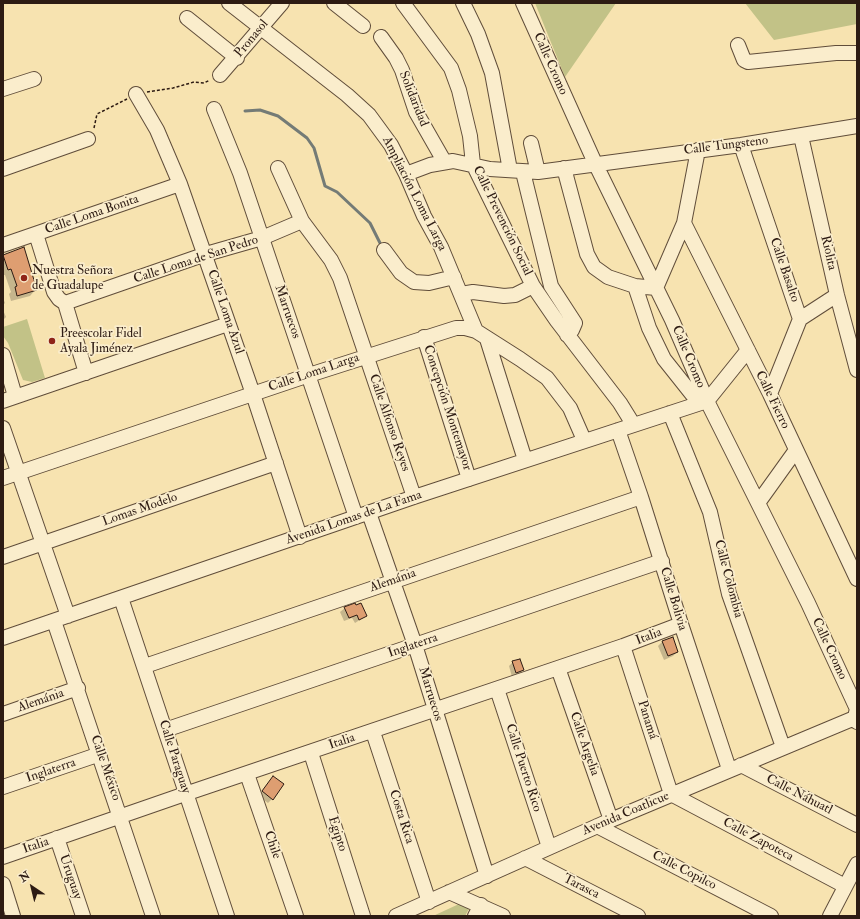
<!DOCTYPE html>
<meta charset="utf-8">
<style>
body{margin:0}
#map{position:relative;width:860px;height:919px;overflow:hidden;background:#f7e3b0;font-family:"IM FELL Double Pica",serif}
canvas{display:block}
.frame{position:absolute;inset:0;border:4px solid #2d1b13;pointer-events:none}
.north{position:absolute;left:12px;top:867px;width:40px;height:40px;-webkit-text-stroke:3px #faedcc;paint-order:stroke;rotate:325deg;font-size:11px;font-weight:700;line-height:16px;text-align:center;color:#2d1b13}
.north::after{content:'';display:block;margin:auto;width:14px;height:18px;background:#2d1b13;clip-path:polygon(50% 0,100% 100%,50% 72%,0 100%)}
</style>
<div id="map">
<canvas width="860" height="919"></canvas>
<div class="frame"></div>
<div class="north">N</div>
</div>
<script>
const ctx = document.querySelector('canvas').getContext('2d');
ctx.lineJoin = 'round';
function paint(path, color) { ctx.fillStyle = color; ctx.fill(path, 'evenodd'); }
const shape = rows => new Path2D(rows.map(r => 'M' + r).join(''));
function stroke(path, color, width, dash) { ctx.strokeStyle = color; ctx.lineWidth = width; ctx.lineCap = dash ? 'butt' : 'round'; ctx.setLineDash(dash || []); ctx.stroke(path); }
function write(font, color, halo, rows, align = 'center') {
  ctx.font = font + ' "IM FELL Double Pica",serif'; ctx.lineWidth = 3.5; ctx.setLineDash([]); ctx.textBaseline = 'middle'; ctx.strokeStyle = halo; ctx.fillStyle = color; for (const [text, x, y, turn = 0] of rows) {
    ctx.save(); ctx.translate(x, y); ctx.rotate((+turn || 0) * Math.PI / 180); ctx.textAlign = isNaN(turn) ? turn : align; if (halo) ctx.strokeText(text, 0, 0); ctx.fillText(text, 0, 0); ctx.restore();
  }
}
const green = shape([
 [535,3,616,3,565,77],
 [745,3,857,3,857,24,774,40],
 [27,319,45,378,32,382,23,380,8,343,3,336,3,327],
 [459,904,470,907,465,916,433,916]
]);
const shadow = shape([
 [4,256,36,289,30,296,11,301,9,294,11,292,5,275,3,275],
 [3,298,5,303,3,305],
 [3,310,6,317,3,320],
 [345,608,366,616,355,623,352,618,344,621,340,612],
 [662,642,677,652,673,656,664,660,658,646],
 [513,662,523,670,519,674,512,677,509,666],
 [269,782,272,799,268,803,258,796]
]);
const stream = shape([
 [245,111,260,110,278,116,307,138,314,148,325,186,337,192,370,223,381,245]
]);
const building = shape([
 [24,247,37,290,17,296,15,287,17,286,11,269,8,270,3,255,24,247],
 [355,603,356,605,361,603,367,616,359,620,357,615,349,618,344,607,355,603],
 [673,637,678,652,668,656,662,641,673,637],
 [520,659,524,670,516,673,512,661,520,659],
 [273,776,284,784,273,800,262,791,273,776]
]);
const path = shape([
 [147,92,173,88,194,82,204,83,210,80],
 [94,128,97,114,127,99]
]);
const minor = shape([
 [229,3,347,95,369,115,391,145,406,174,424,216,441,247,476,331],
 [334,3,363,26],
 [403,3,451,68,459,90,470,136,473,164,533,286,557,321,620,403,633,424],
 [463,3,478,34,492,73,510,170],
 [523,3,595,163,672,320,707,401,808,603,857,709,855,717,857,722],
 [187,18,237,58],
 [381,37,396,58,402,70,416,112,444,161],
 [738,45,744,60,748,62,836,53,857,53],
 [220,75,282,3],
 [3,89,34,79],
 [136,94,157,130,180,184,253,394,300,537],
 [214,109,240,173,356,517],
 [801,136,837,295,857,370],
 [531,143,538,172],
 [741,145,800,319,770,394],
 [278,168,302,221,331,260,340,278,414,497],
 [564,168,587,254,594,267,608,277,635,286,656,288,684,223,698,150],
 [3,169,88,139],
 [523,172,551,286,575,323,572,330,567,335],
 [406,174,430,165,453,161,490,169,538,172,741,145,857,126],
 [684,223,770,394,857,579],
 [36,234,54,292,59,299,65,303,86,373],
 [3,245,180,184],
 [384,250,401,273,414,282,429,283,454,277],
 [635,286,649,328,664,359,699,403],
 [461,294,473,292,504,296,515,295,533,286],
 [65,303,206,254,262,238,302,221],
 [800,319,837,295],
 [424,337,469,479],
 [487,339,525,460],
 [3,355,15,396],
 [3,401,228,324],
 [670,413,710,512,729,594,783,747],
 [3,428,68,616],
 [618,430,641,497,681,624,729,769],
 [3,478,309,375,456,328,465,328,476,331,520,359,547,378,570,408,584,440],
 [758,503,796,450],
 [369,513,415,645,487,876],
 [3,557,276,463],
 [121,598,227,916],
 [54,621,153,916],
 [3,638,414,497,707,401,748,350],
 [623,646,671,794,845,886],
 [145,666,641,497],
 [558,668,611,820],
 [497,689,549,847],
 [3,714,78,688],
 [165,730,662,561],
 [373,732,429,902],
 [311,753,363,916],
 [741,765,857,825],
 [247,774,296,916],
 [3,787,100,754],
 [597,826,771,916],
 [57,838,83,916],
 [3,857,185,794,623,646,681,624],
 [525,858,638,916],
 [3,884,13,916],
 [449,892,503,916],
 [396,916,611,820,857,717],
 [475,916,481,905],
 [830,916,857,864]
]);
const markers = [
 [24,278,4,"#8f2418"],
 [52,341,4,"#8f2418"]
];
const streetNames = [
 ["Pronasol",252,39,-50],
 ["Calle Cromo",550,64,66],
 ["Solidaridad",413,99,68],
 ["Calle Tungsteno",726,146,-7],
 ["Ampliación Loma Larga",414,194,63],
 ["Calle Loma Bonita",92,215,-19],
 ["Calle Prevención Social",502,221,64],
 ["Riolita",828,253,77],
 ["Calle Loma de San Pedro",196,260,-18],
 ["Calle Basalto",784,270,71],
 ["Calle Loma Azul",225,312,71],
 ["Marruecos",287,312,71],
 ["Calle Cromo",688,357,67],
 ["Calle Loma Larga",314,373,-19],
 ["Calle Fierro",772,400,64],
 ["Concepción Montemayor",447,408,72],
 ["Calle Alfonso Reyes",389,423,71],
 ["Lomas Modelo",140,510,-19],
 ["Avenida Lomas de La Fama",354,518,-19],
 ["Calle Colombia",728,579,75],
 ["Alemánia",393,581,-19],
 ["Calle Bolivia",673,599,73],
 ["Italia",649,637,-21],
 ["Inglaterra",413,646,-19],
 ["Calle Cromo",829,649,65],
 ["Marruecos",430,694,73],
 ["Alemánia",41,701,-19],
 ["Panamá",647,720,72],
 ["Italia",342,742,-19],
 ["Calle Argelia",584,744,71],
 ["Calle Paraguay",174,757,72],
 ["Calle México",105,768,71],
 ["Calle Puerto Rico",523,768,72],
 ["Inglaterra",51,771,-19],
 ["Calle Náhuatl",799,795,27],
 ["Avenida Coatlicue",626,814,-23],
 ["Costa Rica",401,817,72],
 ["Egipto",337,834,72],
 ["Calle Zapoteca",758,840,28],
 ["Chile",272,845,71],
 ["Italia",36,846,-19],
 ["Calle Copilco",684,871,27],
 ["Uruguay",70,877,71],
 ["Tarasca",581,887,27]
];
const poiNames = [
 ["Nuestra Señora",32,271],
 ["de Guadalupe",32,286],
 ["Preescolar Fidel",60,334],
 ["Ayala Jiménez",60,349]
];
paint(green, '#c2c287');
paint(shadow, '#0003');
stroke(stream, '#747b76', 3);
paint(building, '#de9e71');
stroke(building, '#2d1b13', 1);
stroke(minor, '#604d3a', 16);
stroke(path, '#2d1b13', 1.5, [3, 2]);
stroke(minor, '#faedcc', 14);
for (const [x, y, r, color] of markers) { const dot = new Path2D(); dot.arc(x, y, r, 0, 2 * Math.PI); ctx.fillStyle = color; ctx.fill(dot); stroke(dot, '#faedcc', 1.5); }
write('13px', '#2d1b13', '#faedcc', streetNames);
write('13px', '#2d1b13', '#faedcc', poiNames, 'left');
</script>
